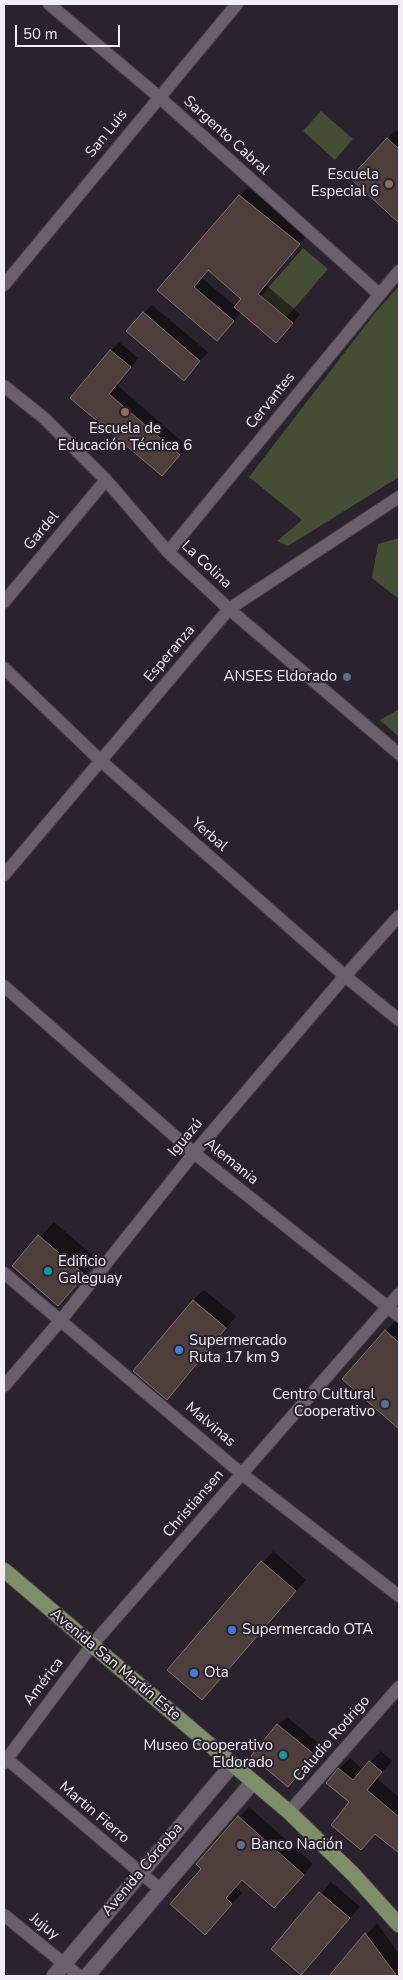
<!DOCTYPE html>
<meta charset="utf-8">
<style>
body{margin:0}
#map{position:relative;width:403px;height:1980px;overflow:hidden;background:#2a222c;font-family:"Nunito Sans",sans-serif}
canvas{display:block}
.frame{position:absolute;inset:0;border:5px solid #f3eef5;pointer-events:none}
.scale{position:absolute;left:15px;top:25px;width:105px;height:22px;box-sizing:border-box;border:2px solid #f3eef5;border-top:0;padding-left:6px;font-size:15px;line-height:18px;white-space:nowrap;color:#f3eef5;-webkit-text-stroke:4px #2a222c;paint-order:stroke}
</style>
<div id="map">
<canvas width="403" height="1980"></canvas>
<div class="frame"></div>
<div class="scale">50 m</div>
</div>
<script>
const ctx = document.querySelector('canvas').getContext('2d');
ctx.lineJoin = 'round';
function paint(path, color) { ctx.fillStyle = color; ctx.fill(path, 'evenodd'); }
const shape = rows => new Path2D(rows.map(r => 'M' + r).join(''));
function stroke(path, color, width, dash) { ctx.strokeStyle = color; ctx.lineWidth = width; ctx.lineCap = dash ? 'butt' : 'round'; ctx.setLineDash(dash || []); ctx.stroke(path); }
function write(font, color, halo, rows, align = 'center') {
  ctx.font = font + ' "Nunito Sans",sans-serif'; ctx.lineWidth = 4; ctx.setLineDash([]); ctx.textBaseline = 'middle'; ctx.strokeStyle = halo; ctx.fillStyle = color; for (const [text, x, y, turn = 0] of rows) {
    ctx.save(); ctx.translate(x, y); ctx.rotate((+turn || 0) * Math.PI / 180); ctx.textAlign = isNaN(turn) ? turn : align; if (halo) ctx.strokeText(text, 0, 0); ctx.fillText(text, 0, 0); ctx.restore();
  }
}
const green = shape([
 [321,111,353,139,335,160,303,131],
 [303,248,328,269,286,318,261,296],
 [399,286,399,477,288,546,277,541,302,520,249,477,375,313],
 [399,538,399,599,372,578,378,544],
 [399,709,399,737,380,720]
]);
const shadow = shape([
 [396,130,399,133,399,221,352,178],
 [248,187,307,235,265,284,300,314,285,333,242,311,225,331,159,290],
 [209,269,243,299,236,307,201,277],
 [152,305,208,352,192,370,144,313],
 [119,342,138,358,117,385,187,446,162,475,71,397],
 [54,1222,98,1260,58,1305,13,1266],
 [204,1290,236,1316,177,1387,193,1300],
 [396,1320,399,1323,399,1427,344,1379],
 [273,1551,306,1580,202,1698,169,1670],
 [287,1717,322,1746,297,1777,278,1725],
 [381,1751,392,1761,377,1779,399,1797,399,1848,397,1850,376,1833,361,1849,351,1802,339,1769,350,1758,363,1770],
 [249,1807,313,1864,284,1896,243,1878,235,1887,242,1893,215,1923,203,1869,198,1864],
 [331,1882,360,1907,301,1973,273,1949],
 [377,1923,399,1954,398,1976,330,1976]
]);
const building = shape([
 [387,138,399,149,399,223,350,178,387,138],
 [239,195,300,244,258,294,293,323,276,343,234,307,241,299,208,270,194,287,234,321,217,341,157,290,239,195],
 [143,312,200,361,184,381,126,331,143,312],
 [110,350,131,367,109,394,180,455,162,476,70,398,110,350],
 [38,1235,85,1275,58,1306,12,1266,38,1235],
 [193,1300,226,1328,167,1400,133,1371,193,1300],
 [385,1330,399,1343,399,1429,342,1379,385,1330],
 [261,1561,296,1591,202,1700,167,1670,261,1561],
 [277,1724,315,1755,288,1787,251,1756,277,1724],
 [369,1761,382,1772,367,1790,399,1817,399,1853,375,1834,361,1850,331,1825,349,1802,326,1783,338,1768,353,1780,369,1761],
 [238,1816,304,1875,274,1908,242,1880,226,1898,232,1904,205,1935,170,1904,201,1869,196,1864,238,1816],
 [319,1892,350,1918,301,1975,271,1949,319,1892],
 [365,1933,397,1976,329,1976,365,1933]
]);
const minor = shape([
 [49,4,159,97,379,294],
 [4,285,237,4],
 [4,386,44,418,106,480,168,552,229,609,399,754],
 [168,552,399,271],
 [4,602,106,480],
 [4,668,101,761,345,976,399,1020],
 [4,875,229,609,399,497],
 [4,986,194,1153,399,1316],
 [4,1273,242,1474,399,1596],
 [4,1386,61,1320,194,1153,345,976,399,916],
 [7,1759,161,1890],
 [4,1763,92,1645,399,1294],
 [289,1812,399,1687],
 [4,1915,79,1976]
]);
const secondary = shape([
 [54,1976,233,1764],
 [87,1976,253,1782]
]);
const primary = shape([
 [4,1570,289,1812,354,1875,399,1925]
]);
const markers = [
 [389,184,5,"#8d6e63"],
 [125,412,5,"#8d6e63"],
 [347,677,5,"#5c6f8a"],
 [48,1271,5,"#0f9aa8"],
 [179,1350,5,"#3f7fe0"],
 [385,1404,5,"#5c6f8a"],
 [232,1630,5,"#3f7fe0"],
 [194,1673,5,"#3f7fe0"],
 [283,1755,5,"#0f9aa8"],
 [241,1845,5,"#5c6f8a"]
];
const streetNames = [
 ["San Luis",107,134,-51],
 ["Sargento Cabral",226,136,42],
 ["Cervantes",271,401,-51],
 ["Gardel",42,531,-50],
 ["La Colina",206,565,43],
 ["Esperanza",170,654,-50],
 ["Yerbal",209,835,41],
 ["Iguazú",186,1138,-50],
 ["Alemania",231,1162,39],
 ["Malvinas",210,1425,40],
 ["Christiansen",194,1504,-49],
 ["Avenida San Martín Este",115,1665,40],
 ["América",44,1682,-53],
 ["Caludio Rodrigo",332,1739,-49],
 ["Martin Fierro",94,1813,40],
 ["Avenida Córdoba",143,1870,-50],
 ["Jujuy",44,1927,39]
];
const poiNames = [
 ["Escuela",379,175,"right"],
 ["Especial 6",379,192,"right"],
 ["Escuela de",125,429,"center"],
 ["Educación Técnica 6",125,446,"center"],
 ["ANSES Eldorado",337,677,"right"],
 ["Edificio",58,1262],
 ["Galeguay",58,1279],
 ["Supermercado",189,1341],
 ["Ruta 17 km 9",189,1358],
 ["Centro Cultural",375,1395,"right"],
 ["Cooperativo",375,1412,"right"],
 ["Supermercado OTA",242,1630],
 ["Ota",204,1673],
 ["Museo Cooperativo",273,1746,"right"],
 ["Eldorado",273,1763,"right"],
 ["Banco Nación",251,1845]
];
paint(green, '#454e34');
paint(shadow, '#0007');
paint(building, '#4e3e3c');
stroke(building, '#81706d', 1);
stroke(minor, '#443d46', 14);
stroke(secondary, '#443d46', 17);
stroke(primary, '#443d46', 17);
stroke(minor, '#6a606c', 12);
stroke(secondary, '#6a606c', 15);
stroke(primary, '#7e8e68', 15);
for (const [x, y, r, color] of markers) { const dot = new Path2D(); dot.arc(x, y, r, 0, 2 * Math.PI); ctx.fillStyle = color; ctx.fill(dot); stroke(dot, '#2a222c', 2); }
write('15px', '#f3eef5', '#2a222c', streetNames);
write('15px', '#f3eef5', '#2a222c', poiNames, 'left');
</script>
